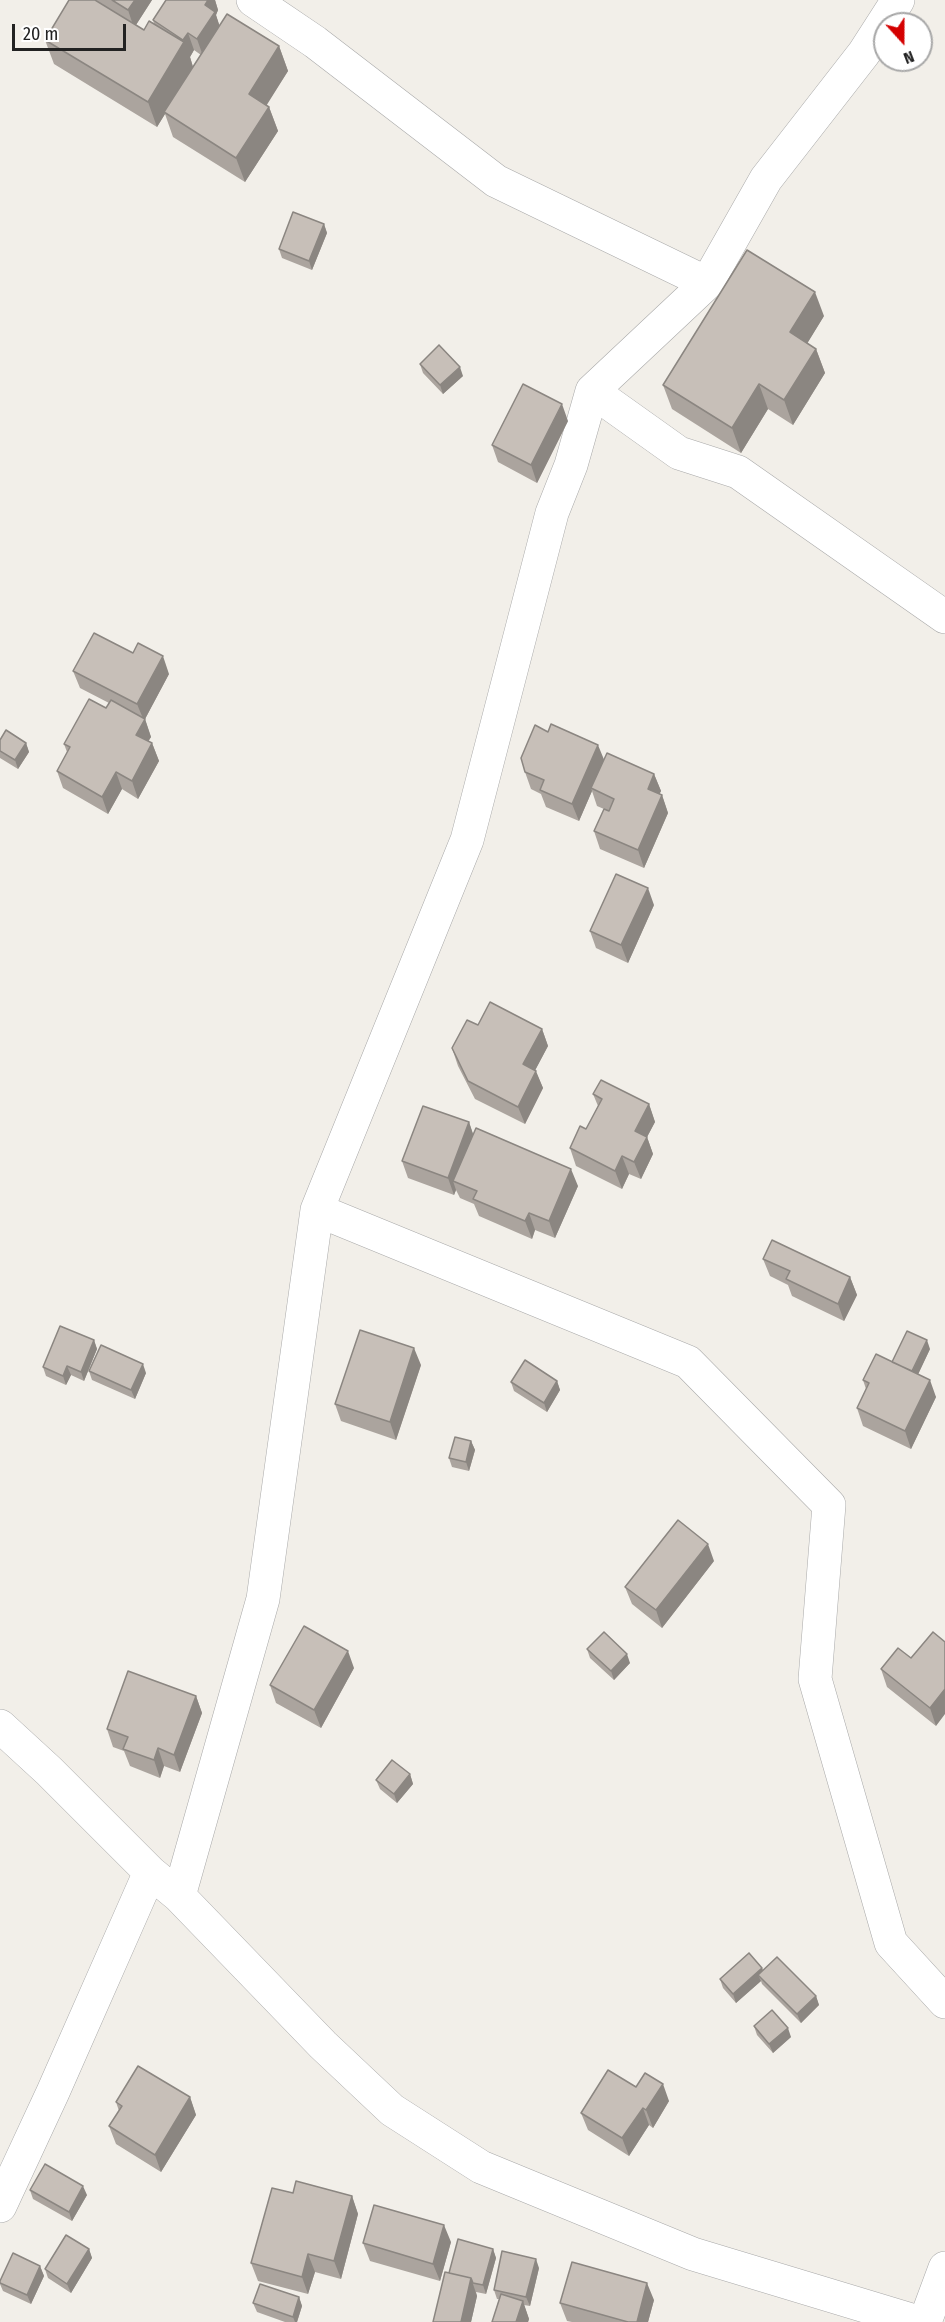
<!DOCTYPE html>
<style>
body{margin:0}
#map{position:relative;width:945px;height:2322px;overflow:hidden;background:#f2efe9;font-family:"Fira Sans Condensed",sans-serif}
canvas{display:block}
.north{position:absolute;left:873px;top:12px;width:60px;height:60px;box-sizing:border-box;background:#fff;border:2px solid #a7a7a7;border-radius:50%;rotate:159deg;font-size:16px;font-weight:700;line-height:24px;text-align:center;color:#222}
.north::after{content:'';display:block;margin:auto;width:21px;height:27px;background:#d40000;clip-path:polygon(50% 0,100% 100%,50% 72%,0 100%)}
.scale{position:absolute;left:12px;top:24px;width:114px;height:27px;box-sizing:border-box;border:3px solid #222;border-top:0;padding-left:8px;font-size:18px;line-height:21px;white-space:nowrap;color:#222;-webkit-text-stroke:4px #fff;paint-order:stroke}
</style>
<div id="map">
<canvas width="945" height="2322"></canvas>
<div class="north">N</div>
<div class="scale">20 m</div>
</div>
<script>
const ctx = document.querySelector('canvas').getContext('2d');
ctx.lineJoin = 'round';
const shape = rows => new Path2D(rows.map(r => 'M' + r).join(''));
function stroke(path, color, width, dash) { ctx.strokeStyle = color; ctx.lineWidth = width; ctx.lineCap = dash ? 'butt' : 'round'; ctx.setLineDash(dash || []); ctx.stroke(path); }
function paint(path, color) { ctx.fillStyle = color; ctx.fill(path, 'evenodd'); }
const minor = shape([
 [253,0,315,42,496,181,707,283],
 [592,391,679,453,738,472,945,617],
 [317,1210,688,1362,829,1505,815,1679,891,1943,945,2002],
 [0,1726,49,1771,150,1872,179,1896,323,2045,392,2110,481,2167,693,2254,918,2322],
 [179,1896,263,1599,317,1210,467,840,552,513,571,465,592,391,707,283,766,179,864,53,898,0],
 [0,2206,53,2092,150,1872],
 [925,2322,945,2268]
]);
const wall = shape([
 [96,0,152,0,136,25,144,30,154,24,153,20,166,0,215,0,218,10,216,15,219,25,279,46,288,71,266,105,269,107,278,131,245,182,173,137,165,114,157,127,54,64,45,40],
 [194,50,201,55,193,67,190,57],
 [324,224,327,233,312,270,282,258,279,249],
 [824,316,807,343,816,349,825,373,793,425,768,409,741,453,672,409,663,385],
 [420,364,463,376,443,394,423,373],
 [568,421,537,483,498,462,492,445],
 [73,671,169,674,145,719,151,737,148,741,152,743,159,761,138,799,122,789,108,814,63,788,57,771,67,752,64,744,106,708,109,703,80,688],
 [0,740,26,743,29,752,18,769,0,758],
 [604,760,654,774,661,791,659,794,662,795,668,813,644,868,600,849,594,831,604,809,597,806,592,791,579,821,546,807,541,794,531,789,525,772],
 [654,905,628,963,596,948,590,931],
 [478,1025,542,1029,548,1046,535,1070,543,1088,525,1124,475,1099,458,1066,452,1048],
 [593,1094,649,1104,655,1122,647,1137,653,1154,641,1179,629,1174,622,1189,576,1166,570,1148,586,1129,598,1106],
 [469,1122,473,1134,578,1186,555,1238,535,1230,532,1239,479,1216,474,1204,460,1198,456,1190,454,1195,408,1178,402,1161],
 [763,1259,850,1277,857,1295,844,1321,792,1296,788,1285,770,1276],
 [94,1340,97,1349,84,1381,71,1375,66,1385,46,1376,43,1367],
 [930,1349,918,1374,936,1397,911,1449,863,1426,857,1408,866,1389,863,1380,892,1362],
 [421,1365,396,1440,341,1421,335,1404],
 [89,1371,146,1373,135,1399,92,1380],
 [557,1381,560,1390,547,1412,514,1391,511,1382],
 [471,1441,475,1450,469,1471,452,1467,449,1458],
 [714,1561,662,1628,632,1604,625,1587],
 [933,1632,936,1726,887,1687,881,1669,911,1658],
 [587,1649,630,1663,614,1680,590,1658],
 [354,1668,321,1728,276,1703,270,1685],
 [196,1696,202,1713,180,1772,164,1766,160,1778,130,1766,124,1751,113,1747,107,1729],
 [410,1774,413,1784,397,1803,380,1789,376,1780],
 [762,1968,763,1970,816,1996,819,2005,801,2023,762,1984,761,1981,736,2003,723,1988,720,1979],
 [754,2026,791,2037,773,2053,757,2035],
 [636,2087,669,2101,653,2128,649,2125,629,2156,588,2130,581,2113],
 [190,2097,196,2115,161,2172,116,2144,109,2126,119,2111,116,2102],
 [30,2190,87,2195,72,2221,33,2199],
 [293,2193,352,2196,358,2214,341,2279,315,2272,308,2294,258,2281,251,2263],
 [451,2242,440,2281,370,2261,363,2243],
 [89,2249,92,2258,71,2293,48,2278,45,2269],
 [493,2249,496,2258,486,2294,476,2292,477,2296,471,2322,433,2322],
 [40,2266,44,2276,31,2304,3,2291,0,2284,0,2281],
 [539,2268,530,2306,524,2305,529,2319,528,2322,492,2322,499,2299,497,2299,494,2290],
 [299,2297,302,2306,297,2322,285,2322,257,2312,253,2303],
 [654,2300,648,2322,572,2322,567,2321,560,2303]
]);
const shadedWall = shape([
 [135,0,152,0,134,28,128,10],
 [208,0,215,0,218,10,216,15,221,30,203,56,197,39,205,5],
 [188,33,194,50,190,57,193,67,164,112,165,114,157,127,148,102,184,42,183,40],
 [279,46,288,71,258,119,249,94],
 [269,107,278,131,245,182,236,158],
 [324,224,327,233,312,270,309,261],
 [815,292,824,316,799,357,790,332],
 [816,349,825,373,793,425,784,400],
 [460,367,463,376,443,394,440,385],
 [759,384,768,409,741,453,732,428],
 [562,404,568,421,537,483,531,465],
 [163,656,169,674,145,719,151,737,142,752,136,735,144,721,137,704],
 [26,743,29,752,18,769,15,760],
 [152,743,159,761,138,799,132,781],
 [598,745,605,762,591,788,592,791,579,821,572,804],
 [116,772,122,789,108,814,102,797],
 [654,774,661,791,654,806,648,789],
 [662,795,668,813,644,868,638,850],
 [648,888,654,905,628,963,621,945],
 [542,1029,548,1046,529,1082,523,1064],
 [536,1071,543,1088,525,1124,518,1107],
 [649,1104,655,1122,647,1137,653,1154,641,1179,634,1162,635,1131],
 [469,1122,475,1140,453,1181,456,1190,454,1195,448,1178],
 [622,1156,629,1174,622,1189,615,1171],
 [571,1169,578,1186,555,1238,549,1221],
 [529,1213,535,1230,532,1239,525,1221],
 [850,1277,857,1295,844,1321,838,1304],
 [94,1340,97,1349,84,1381,81,1372],
 [927,1340,930,1349,915,1381,912,1372],
 [414,1348,421,1365,396,1440,390,1422],
 [143,1364,146,1373,135,1399,131,1390],
 [67,1366,71,1375,66,1385,63,1376],
 [930,1380,936,1397,911,1449,905,1431],
 [557,1381,560,1390,547,1412,544,1403],
 [471,1441,475,1450,469,1471,466,1462],
 [708,1544,714,1561,662,1628,656,1610],
 [348,1651,354,1668,321,1728,314,1710],
 [627,1654,630,1663,614,1680,611,1671],
 [945,1689,945,1714,936,1726,930,1708],
 [196,1696,202,1713,180,1772,174,1755],
 [158,1748,164,1766,160,1778,154,1760],
 [410,1774,413,1784,397,1803,394,1794],
 [762,1968,765,1977,758,1975,761,1981,736,2003,733,1994],
 [816,1996,819,2005,801,2023,797,2014],
 [788,2028,791,2037,773,2053,769,2044],
 [663,2084,669,2101,653,2128,646,2110],
 [190,2097,196,2115,161,2172,155,2155],
 [643,2108,649,2125,629,2156,622,2138],
 [83,2186,87,2195,72,2221,69,2212],
 [352,2196,358,2214,341,2279,334,2261],
 [444,2225,451,2242,440,2281,433,2264],
 [89,2249,92,2258,71,2293,67,2284],
 [493,2249,496,2258,486,2294,483,2285],
 [308,2254,315,2272,308,2294,302,2277],
 [536,2259,539,2268,530,2306,526,2297],
 [40,2266,44,2276,31,2304,27,2295],
 [471,2278,477,2296,471,2322,461,2322],
 [647,2283,654,2300,648,2322,637,2322],
 [299,2297,302,2306,297,2322,295,2322,293,2317],
 [523,2301,529,2319,528,2322,516,2322]
]);
const building = shape([
 [69,0,95,0,144,30,149,21,184,42,148,102,45,40,69,0],
 [112,0,135,0,128,10,112,0],
 [166,0,208,0,205,5,215,12,197,39,188,33,183,40,153,20,166,0],
 [227,14,279,46,249,94,269,107,236,158,164,112,227,14],
 [293,212,324,224,309,261,279,249,293,212],
 [747,250,815,292,790,332,816,349,784,400,759,384,732,428,663,385,747,250],
 [439,345,460,367,440,385,420,364,439,345],
 [523,384,562,404,531,465,492,445,523,384],
 [94,633,133,653,138,643,163,656,137,704,73,671,94,633],
 [89,699,106,708,111,700,145,719,136,735,152,743,132,781,116,772,102,797,57,771,70,747,64,744,89,699],
 [551,724,598,745,572,804,540,790,544,780,525,772,521,758,535,725,548,732,551,724],
 [6,730,26,743,15,760,0,751,0,740,6,730],
 [607,753,654,774,648,789,662,795,638,850,594,831,604,809,609,811,614,799,591,788,607,753],
 [616,874,648,888,621,945,590,931,616,874],
 [490,1002,542,1029,523,1064,536,1071,518,1107,468,1081,452,1048,467,1020,478,1025,490,1002],
 [601,1080,649,1104,635,1131,647,1137,634,1162,622,1156,615,1171,570,1148,580,1126,586,1129,602,1099,593,1094,601,1080],
 [423,1106,469,1122,448,1178,402,1161,423,1106],
 [476,1128,571,1169,549,1221,529,1213,525,1221,473,1199,477,1191,453,1181,476,1128],
 [772,1240,850,1277,838,1304,786,1279,790,1271,763,1259,772,1240],
 [60,1326,94,1340,81,1372,67,1366,63,1376,43,1367,60,1326],
 [360,1330,414,1348,390,1422,335,1404,360,1330],
 [907,1331,927,1340,912,1371,892,1362,907,1331],
 [101,1345,143,1364,131,1390,89,1371,101,1345],
 [876,1354,930,1380,905,1431,857,1408,869,1383,863,1380,876,1354],
 [525,1360,557,1381,544,1403,511,1382,525,1360],
 [455,1437,471,1441,466,1462,449,1458,455,1437],
 [678,1520,708,1544,656,1610,625,1587,678,1520],
 [304,1626,348,1651,314,1710,270,1685,304,1626],
 [604,1632,627,1654,611,1671,587,1649,604,1632],
 [933,1632,945,1642,945,1689,930,1708,881,1669,898,1648,911,1658,933,1632],
 [128,1671,196,1696,174,1755,158,1748,154,1760,123,1749,128,1737,107,1729,128,1671],
 [392,1760,410,1774,394,1794,376,1780,392,1760],
 [749,1953,762,1968,733,1994,720,1979,749,1953],
 [777,1957,816,1996,797,2014,758,1975,777,1957],
 [772,2010,788,2028,769,2044,754,2026,772,2010],
 [138,2066,190,2097,155,2155,109,2126,122,2106,116,2102,138,2066],
 [608,2070,636,2087,645,2073,663,2084,646,2110,643,2108,622,2138,581,2113,608,2070],
 [45,2164,83,2186,69,2212,30,2190,45,2164],
 [296,2181,352,2196,334,2261,308,2254,302,2277,251,2263,272,2188,293,2193,296,2181],
 [374,2205,444,2225,433,2264,363,2243,374,2205],
 [66,2235,89,2249,67,2284,45,2269,66,2235],
 [458,2239,493,2249,483,2285,473,2283,471,2278,449,2273,458,2239],
 [502,2251,536,2259,526,2297,494,2290,502,2251],
 [13,2253,40,2266,27,2295,0,2283,0,2281,13,2253],
 [572,2262,647,2283,637,2322,628,2322,560,2303,572,2262],
 [445,2272,471,2278,461,2322,433,2322,445,2272],
 [260,2284,299,2297,293,2317,253,2303,260,2284],
 [501,2294,523,2301,516,2322,492,2322,501,2294]
]);
stroke(minor, '#a9a9a9', 34);
stroke(minor, '#fff', 33);
paint(wall, '#aba49e');
paint(shadedWall, '#8b8681');
paint(building, '#c7bfb8');
stroke(building, '#8b8681', 1.5);
</script>
